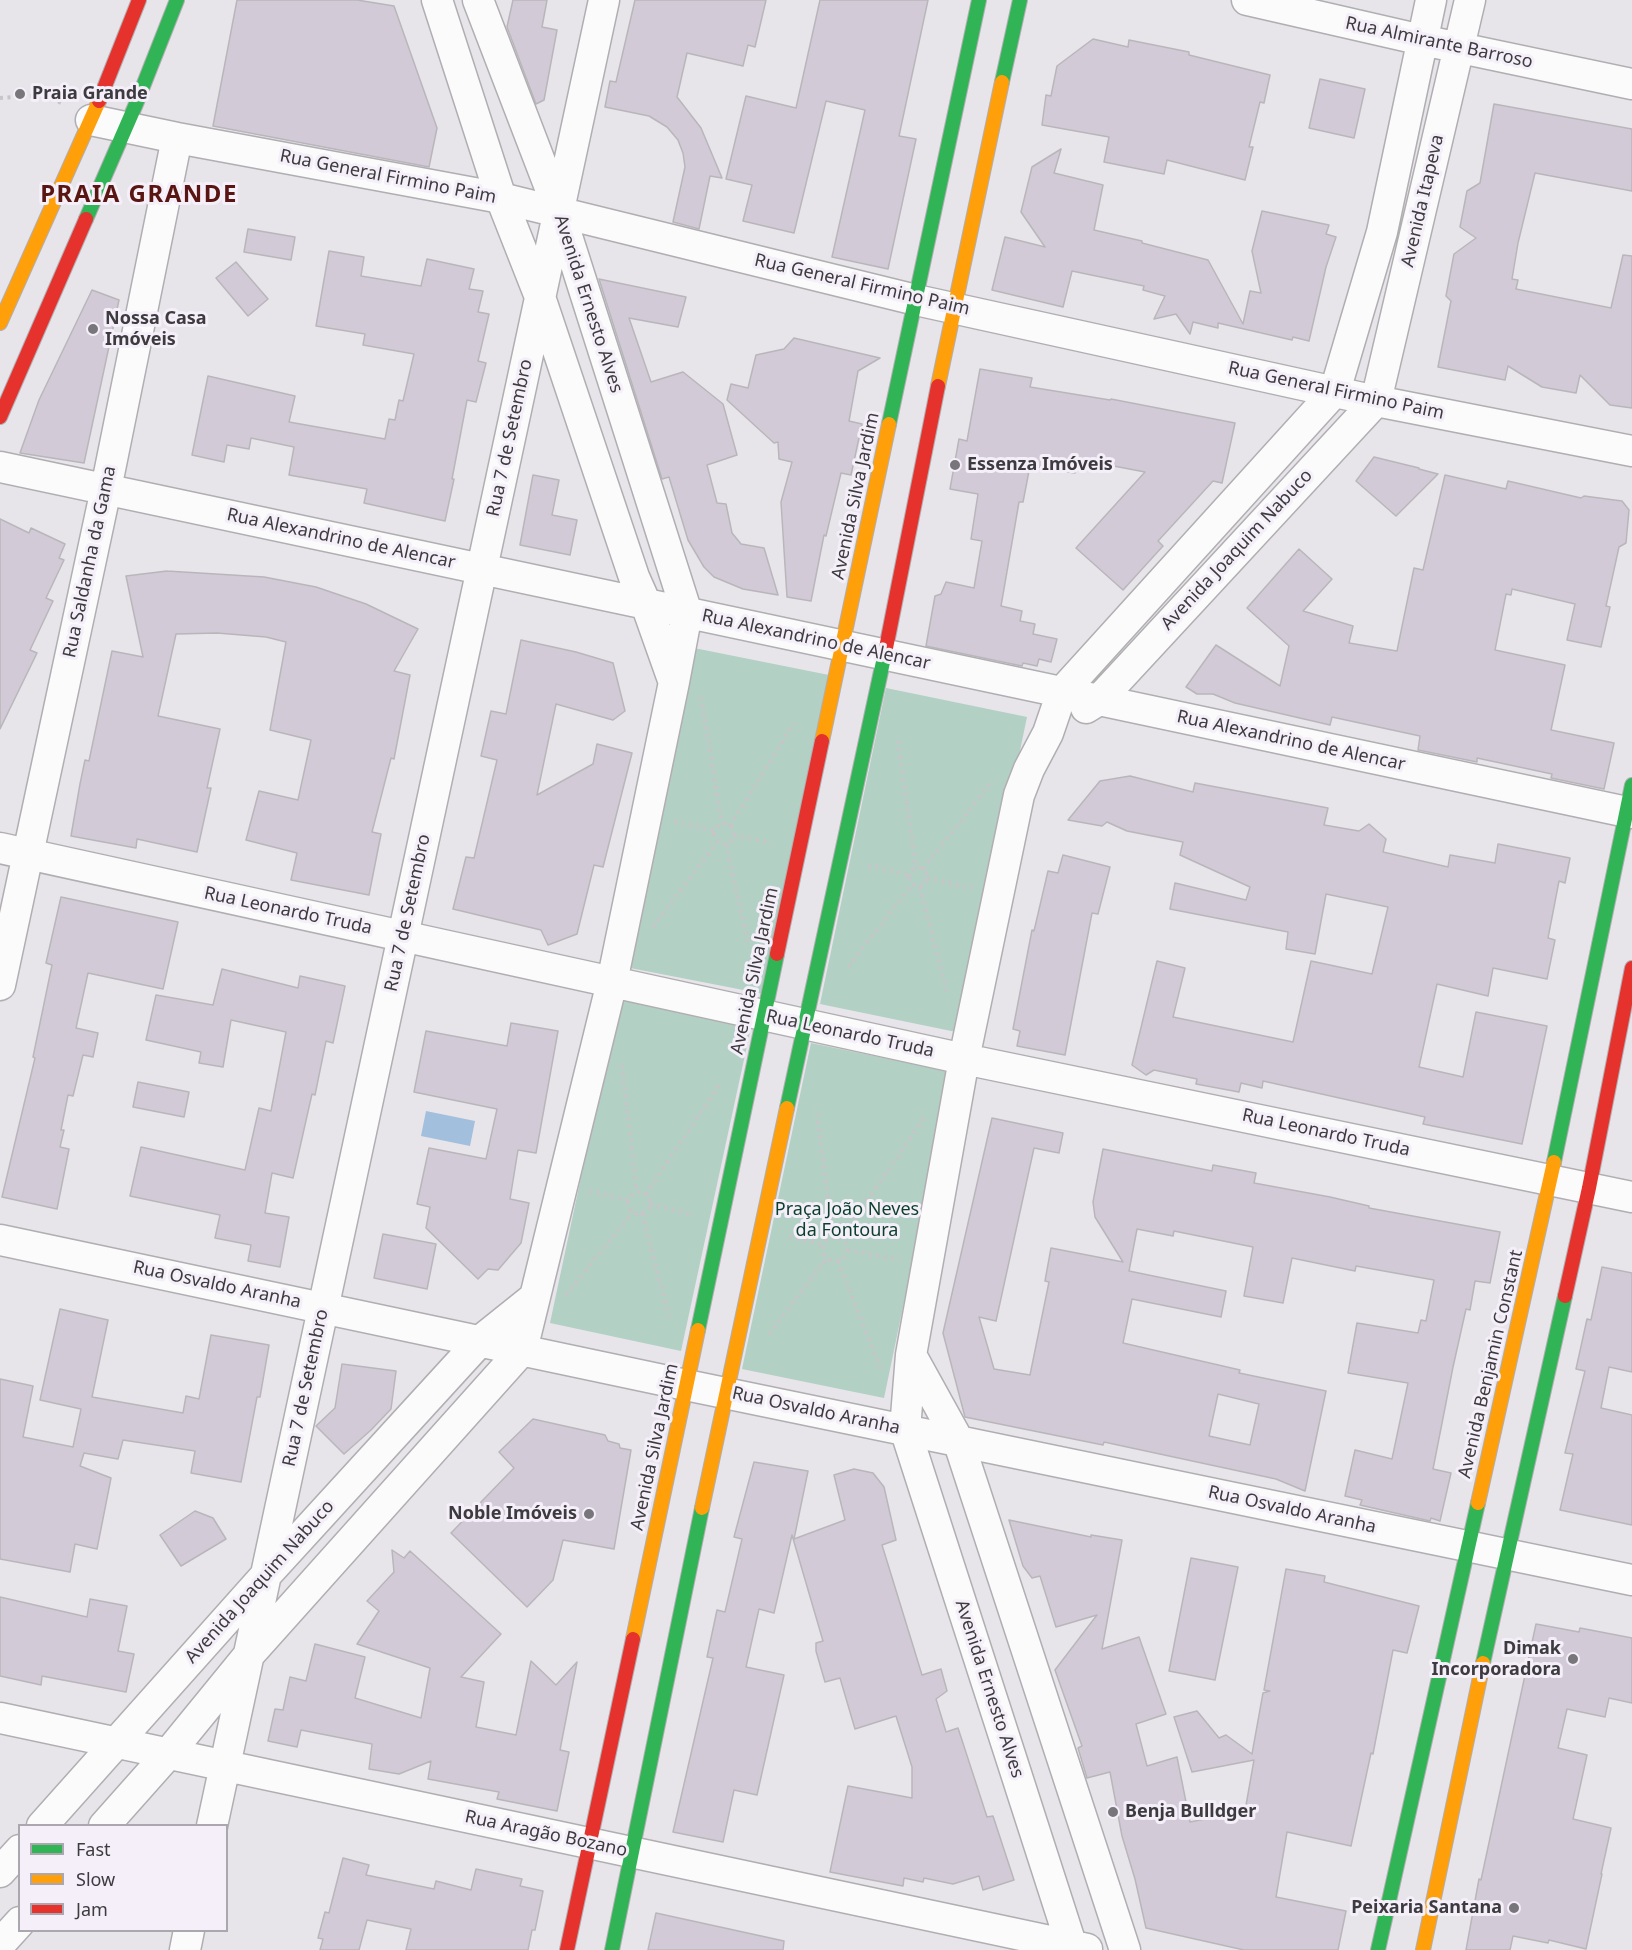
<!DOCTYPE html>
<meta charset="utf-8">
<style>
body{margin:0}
#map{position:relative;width:1632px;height:1950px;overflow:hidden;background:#e7e4ea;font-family:"Noto Sans",sans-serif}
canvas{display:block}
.legend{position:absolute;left:18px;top:1824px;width:210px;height:108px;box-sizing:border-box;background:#f4eff9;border:2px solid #aba7af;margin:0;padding:8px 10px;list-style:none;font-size:18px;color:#3d3b3f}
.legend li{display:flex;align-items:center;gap:12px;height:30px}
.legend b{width:30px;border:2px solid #aba7af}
</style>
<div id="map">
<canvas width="1632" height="1950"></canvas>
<ul class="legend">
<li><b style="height:8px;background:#30b455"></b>Fast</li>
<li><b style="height:8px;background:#ff9f0a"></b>Slow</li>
<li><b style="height:8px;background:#e5322d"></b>Jam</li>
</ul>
</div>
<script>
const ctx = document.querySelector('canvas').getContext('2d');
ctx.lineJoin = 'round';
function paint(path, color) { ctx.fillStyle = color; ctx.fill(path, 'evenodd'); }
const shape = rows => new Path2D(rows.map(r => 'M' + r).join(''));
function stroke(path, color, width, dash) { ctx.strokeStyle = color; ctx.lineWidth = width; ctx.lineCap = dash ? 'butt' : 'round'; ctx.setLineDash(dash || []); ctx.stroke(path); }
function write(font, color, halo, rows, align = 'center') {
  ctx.font = font + ' "Noto Sans",sans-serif'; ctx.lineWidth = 6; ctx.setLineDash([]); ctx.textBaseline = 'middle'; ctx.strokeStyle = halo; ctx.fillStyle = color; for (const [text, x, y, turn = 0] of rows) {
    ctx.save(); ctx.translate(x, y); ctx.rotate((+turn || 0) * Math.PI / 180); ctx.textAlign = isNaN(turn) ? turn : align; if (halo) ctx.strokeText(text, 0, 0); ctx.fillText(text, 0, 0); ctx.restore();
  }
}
const green = shape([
 [689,647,829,675,764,994,625,967],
 [886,688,1027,717,961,1033,820,1004],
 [619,999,751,1027,681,1351,550,1323],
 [811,1043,952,1072,884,1398,742,1369]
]);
const water = shape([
 [426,1111,475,1121,470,1146,421,1136]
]);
const building = shape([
 [237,0,357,0,394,6,437,128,429,167,213,126,237,0],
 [513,0,547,0,542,27,557,30,544,100,536,104,507,27,513,0],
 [635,0,766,0,755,47,748,45,743,66,687,53,677,97,701,128,722,178,710,176,699,229,673,222,685,167,683,153,678,140,667,127,649,116,605,107,610,81,616,82,635,0],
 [820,0,928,0,899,136,916,139,888,269,832,257,865,110,826,101,794,233,743,221,752,185,726,179,746,96,796,108,820,0],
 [1093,39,1128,47,1129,40,1189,52,1189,55,1270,75,1264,103,1260,102,1249,147,1253,147,1245,180,1167,160,1164,174,1104,162,1109,137,1042,125,1046,95,1051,96,1057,66,1093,39],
 [1320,79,1365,89,1354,138,1309,128,1320,79],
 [1494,104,1632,129,1632,191,1535,173,1518,243,1512,279,1518,280,1516,289,1611,308,1623,255,1632,256,1632,408,1610,405,1580,375,1576,393,1542,387,1508,366,1505,380,1438,367,1451,301,1446,296,1454,254,1476,238,1460,227,1467,191,1480,183,1494,104],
 [1061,149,1054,173,1103,185,1094,230,1142,241,1142,243,1208,260,1243,324,1250,291,1261,293,1252,251,1262,211,1329,225,1326,234,1336,237,1326,267,1309,341,1293,337,1292,340,1218,323,1218,328,1193,322,1190,334,1176,314,1154,319,1165,296,1143,290,1144,286,1072,271,1063,307,992,290,1005,237,1045,247,1021,212,1032,167,1061,149],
 [248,229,295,237,291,260,244,252,248,229],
 [329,251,364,257,361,276,421,286,427,259,474,269,469,289,483,291,478,312,489,314,478,361,486,363,476,402,467,400,452,479,454,479,445,521,364,503,367,489,289,475,294,447,251,438,249,449,227,445,224,462,192,455,208,376,295,396,289,422,385,439,389,419,395,420,399,400,403,401,414,354,363,345,365,334,316,326,329,251],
 [236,262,268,299,248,316,216,278,236,262],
 [599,279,686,297,678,327,629,318,651,382,683,372,723,404,737,455,707,465,717,503,726,504,732,533,741,544,764,548,778,595,743,589,714,577,704,567,688,540,669,477,662,479,599,279],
 [92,290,119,300,84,463,20,453,39,400,92,290],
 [794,338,880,358,858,371,849,421,862,424,851,475,841,473,826,536,824,535,811,601,787,597,781,502,792,462,779,459,778,442,774,443,727,400,731,384,748,388,756,355,784,349,794,338],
 [980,369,1032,378,1030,387,1110,400,1111,399,1235,423,1222,483,1213,481,1158,541,1163,546,1123,590,1076,548,1145,472,1077,459,1075,473,1030,466,1023,502,1019,502,1001,606,1022,611,1020,621,1035,624,1033,634,1057,639,1051,662,1039,659,1037,666,1023,663,1022,666,926,646,935,596,941,594,946,582,974,588,982,541,971,539,978,494,950,489,959,439,967,441,980,369],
 [1374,457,1419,468,1419,469,1438,474,1396,516,1356,481,1374,457],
 [533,475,559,480,552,515,577,520,570,555,520,545,533,475],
 [1445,475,1506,489,1508,481,1581,498,1584,496,1622,501,1629,510,1626,543,1619,547,1606,606,1610,607,1601,647,1567,640,1575,604,1512,589,1511,595,1506,594,1495,650,1565,665,1551,730,1614,743,1604,789,1551,778,1552,774,1477,758,1477,762,1418,750,1420,736,1332,717,1330,725,1235,703,1213,694,1197,694,1186,687,1216,645,1280,686,1289,646,1247,608,1299,549,1332,579,1303,611,1353,626,1349,643,1397,651,1414,568,1423,570,1445,475],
 [0,519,29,533,31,528,65,544,59,558,64,560,46,598,53,601,30,650,37,653,0,729,0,519],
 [167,571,264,577,316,587,366,604,418,629,394,671,410,675,394,759,391,758,372,832,381,834,369,895,291,880,297,853,246,840,259,791,298,800,311,740,270,730,286,642,266,637,217,633,176,634,158,716,220,729,207,788,211,788,197,852,137,839,136,848,71,836,80,784,85,760,89,761,112,651,143,657,126,576,167,571],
 [521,640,576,652,613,663,625,711,613,720,556,704,537,795,593,764,597,744,632,753,603,867,594,865,577,934,548,945,541,930,453,909,466,857,474,858,497,760,481,756,491,711,506,714,521,640],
 [1130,776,1193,792,1195,783,1328,808,1324,825,1359,831,1369,824,1386,839,1383,852,1448,867,1450,855,1495,863,1498,844,1570,858,1565,883,1559,881,1548,938,1555,940,1547,979,1493,968,1488,996,1437,984,1419,1067,1463,1077,1476,1012,1547,1026,1522,1144,1423,1124,1425,1117,1263,1081,1262,1088,1241,1083,1239,1092,1196,1084,1197,1079,1154,1070,1146,1075,1132,1065,1157,961,1185,968,1173,1017,1293,1042,1311,961,1372,974,1388,907,1326,894,1315,954,1286,949,1288,932,1170,909,1175,883,1246,900,1250,887,1180,855,1183,842,1127,831,1107,822,1102,826,1068,820,1100,781,1130,776],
 [1063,855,1110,867,1098,914,1092,913,1065,1055,1017,1046,1020,1031,1013,1029,1032,930,1034,931,1048,871,1058,873,1063,855],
 [61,897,178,922,163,989,88,973,76,1028,98,1033,93,1057,83,1055,73,1096,68,1095,61,1130,64,1130,60,1147,69,1149,57,1209,2,1197,35,1058,33,1057,52,965,46,963,61,897],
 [222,969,298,988,300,976,345,986,333,1043,326,1041,315,1095,312,1094,293,1178,272,1173,265,1213,289,1217,280,1267,248,1261,251,1245,215,1238,220,1215,130,1196,141,1147,245,1170,259,1108,271,1111,286,1032,231,1020,223,1067,199,1063,201,1052,146,1040,156,995,213,1005,222,969],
 [511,1023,558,1031,536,1153,518,1150,510,1199,529,1203,521,1243,498,1270,488,1269,478,1279,426,1228,430,1207,417,1204,429,1148,486,1159,497,1109,414,1092,426,1031,507,1046,511,1023],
 [138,1082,189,1092,184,1117,133,1107,138,1082],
 [992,1118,1063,1133,1059,1153,1034,1148,996,1321,979,1317,994,1369,1030,1375,1049,1282,1045,1281,1051,1248,1123,1262,1095,1217,1093,1202,1103,1149,1212,1171,1213,1165,1256,1173,1254,1183,1330,1197,1369,1206,1369,1208,1500,1232,1490,1283,1475,1281,1470,1310,1466,1309,1453,1367,1433,1469,1451,1473,1440,1521,1431,1518,1430,1521,1360,1505,1362,1500,1345,1496,1355,1450,1392,1459,1408,1383,1348,1373,1357,1323,1418,1333,1421,1320,1426,1321,1434,1280,1356,1266,1355,1271,1292,1258,1283,1303,1244,1296,1253,1247,1174,1231,1173,1236,1137,1229,1129,1271,1226,1291,1221,1317,1132,1299,1123,1343,1240,1370,1239,1373,1326,1391,1305,1491,1276,1479,1104,1442,1103,1445,965,1417,943,1333,992,1118],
 [1218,1394,1259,1404,1250,1445,1209,1436,1218,1394],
 [383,1234,436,1244,427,1289,374,1278,383,1234],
 [1602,1267,1632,1273,1632,1372,1609,1367,1601,1408,1632,1415,1632,1525,1560,1510,1573,1454,1565,1453,1585,1371,1576,1369,1587,1319,1591,1320,1602,1267],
 [60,1309,108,1320,92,1397,183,1413,186,1396,199,1399,211,1335,269,1345,260,1397,257,1397,241,1482,191,1473,195,1451,123,1440,118,1459,84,1453,80,1466,111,1478,97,1549,75,1544,70,1572,0,1559,0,1379,33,1386,23,1437,73,1447,81,1409,40,1400,60,1309],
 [342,1364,396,1371,391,1409,371,1430,344,1454,316,1426,335,1408,342,1364],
 [533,1419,605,1435,608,1441,619,1444,620,1448,631,1450,614,1549,563,1540,553,1580,527,1607,451,1533,514,1468,499,1452,533,1419],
 [754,1462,808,1471,794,1539,845,1520,834,1475,854,1469,873,1473,884,1487,896,1540,882,1545,922,1675,941,1669,947,1691,936,1699,946,1732,958,1728,987,1817,993,1816,1014,1880,983,1890,979,1876,953,1884,924,1878,923,1882,904,1878,903,1886,830,1872,848,1786,912,1798,912,1767,896,1716,855,1729,840,1678,825,1682,816,1651,816,1643,823,1641,792,1535,774,1613,759,1609,746,1667,784,1675,757,1795,734,1790,723,1842,673,1832,713,1658,707,1657,717,1610,725,1612,742,1539,734,1537,754,1462],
 [195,1511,213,1518,226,1539,181,1566,160,1535,195,1511],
 [1009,1520,1091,1537,1091,1535,1122,1540,1102,1649,1139,1637,1166,1714,1136,1724,1147,1766,1177,1757,1190,1822,1245,1811,1254,1760,1192,1772,1174,1717,1197,1711,1219,1738,1226,1735,1252,1754,1263,1693,1270,1691,1264,1690,1286,1569,1325,1576,1324,1582,1419,1606,1407,1653,1393,1650,1373,1754,1371,1753,1351,1846,1287,1832,1276,1897,1346,1911,1338,1950,1244,1950,1146,1928,1135,1879,1122,1836,1110,1772,1087,1778,1078,1748,1082,1746,1055,1670,1097,1615,1056,1627,1040,1576,1032,1578,1023,1566,1009,1520],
 [392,1550,404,1558,410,1551,501,1634,461,1677,484,1682,476,1727,516,1735,531,1661,556,1685,577,1662,560,1750,569,1752,557,1811,497,1799,499,1792,428,1779,431,1761,399,1774,369,1769,372,1744,301,1730,297,1747,268,1741,275,1709,283,1710,290,1677,306,1681,315,1644,365,1657,355,1698,421,1718,430,1668,357,1644,379,1611,367,1601,394,1572,392,1550],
 [1191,1558,1238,1567,1215,1680,1169,1671,1191,1558],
 [0,1597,87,1617,90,1599,127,1606,118,1651,134,1654,126,1692,42,1676,41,1685,0,1676,0,1597],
 [1536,1624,1579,1632,1580,1628,1632,1638,1632,1703,1609,1698,1605,1717,1567,1709,1558,1748,1587,1755,1573,1819,1611,1828,1601,1874,1602,1874,1586,1949,1549,1940,1548,1943,1513,1936,1510,1950,1466,1950,1479,1879,1481,1880,1536,1624],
 [343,1858,369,1865,366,1875,434,1889,436,1881,471,1890,476,1869,522,1879,520,1886,543,1891,535,1930,532,1930,528,1950,406,1950,411,1929,367,1920,359,1950,320,1950,323,1939,318,1938,325,1912,329,1913,343,1858],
 [656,1913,784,1941,783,1950,648,1950,656,1913]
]);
const path = shape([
 [0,98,46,95,65,105],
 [701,697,722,824],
 [898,741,916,868],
 [674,821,714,831],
 '714 834a10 10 0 1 1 20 0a10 10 0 1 1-20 0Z',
 [730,826,794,723],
 [734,835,772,843],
 [726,844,748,943],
 [868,865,908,875],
 '909 877a9 9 0 1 1 18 0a9 9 0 1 1-18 0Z',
 [923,869,993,780],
 [927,878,973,888],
 [920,887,948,996],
 [653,927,717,842],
 [848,967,912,885],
 [622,1065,637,1192],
 [817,1113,833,1237],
 [589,1191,629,1200],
 '628 1203a11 11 0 1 1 22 0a11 11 0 1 1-22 0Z',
 [646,1194,719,1085],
 [650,1204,694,1215],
 [642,1213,669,1317],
 [789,1236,823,1245],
 '823 1249a12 12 0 1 1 24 0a12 12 0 1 1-24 0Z',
 [841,1238,924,1118],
 [847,1250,900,1260],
 [838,1261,881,1370],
 [566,1295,633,1212],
 [769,1334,827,1258]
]);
const street = shape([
 [437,0,501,198,540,297,634,577,646,604,673,680],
 [1247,0,1422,40,1632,84],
 [91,120,177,138,501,198,916,300,1376,401,1632,451],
 [0,467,1632,813],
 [1086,708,1099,700,1376,401,1470,0],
 [0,848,964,1059,1632,1197],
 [0,985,106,489,177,138],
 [0,1240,686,1385,1632,1580],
 [911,1355,958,1440,1125,1950],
 [0,1718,1087,1949],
 [42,1826,266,1575,480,1341,535,1297],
 [104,1826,168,1754,248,1656,522,1350,612,982,674,682,687,613,559,211,478,0],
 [212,1826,604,0],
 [0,1872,20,1850],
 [0,1944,20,1922],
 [185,1950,189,1930],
 [1073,1950,905,1429,911,1355,964,1059,1019,795,1029,769,1048,733,1062,692,1335,391,1382,232,1431,0]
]);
const fast = shape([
 [1002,82,1020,0],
 [86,219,136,104,177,0],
 [889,424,979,0],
 [787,1108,886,648],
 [1554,1162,1632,785],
 [698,1330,777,954],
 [1483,1663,1565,1296],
 [612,1950,702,1508],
 [1378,1950,1478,1503]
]);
const slow = shape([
 [0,323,99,101],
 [938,386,1002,82],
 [822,741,889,424],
 [1478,1503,1554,1162],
 [702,1508,787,1108],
 [633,1639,698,1330],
 [1423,1950,1483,1663]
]);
const jam = shape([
 [99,101,139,0],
 [0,417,86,219],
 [886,648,938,386],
 [777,954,822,741],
 [1565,1296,1589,1188,1632,968],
 [567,1950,633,1639]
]);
const markers = [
 [20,94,6,"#78767b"],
 [93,329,6,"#78767b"],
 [955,465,6,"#78767b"],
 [589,1514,6,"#78767b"],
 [1573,1659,6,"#78767b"],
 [1113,1812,6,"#78767b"],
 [1514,1908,6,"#78767b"]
];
const streetNames = [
 ["Rua Almirante Barroso",1439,43,12],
 ["Rua General Firmino Paim",388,177,11],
 ["Avenida Itapeva",1423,201,-77],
 ["Rua General Firmino Paim",862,285,13],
 ["Avenida Ernesto Alves",588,304,72],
 ["Rua General Firmino Paim",1336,391,12],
 ["Rua 7 de Setembro",510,438,-78],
 ["Avenida Silva Jardim",856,496,-78],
 ["Rua Alexandrino de Alencar",341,539,12],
 ["Avenida Joaquim Nabuco",1237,550,-47],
 ["Rua Saldanha da Gama",90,562,-78],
 ["Rua Alexandrino de Alencar",816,640,12],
 ["Rua Alexandrino de Alencar",1291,741,12],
 ["Rua Leonardo Truda",288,911,12],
 ["Rua 7 de Setembro",408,913,-78],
 ["Avenida Silva Jardim",755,971,-78],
 ["Rua Leonardo Truda",850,1034,12],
 ["Rua Leonardo Truda",1326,1133,12],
 ["Rua Osvaldo Aranha",217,1285,12],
 ["Avenida Benjamin Constant",1491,1364,-77],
 ["Rua 7 de Setembro",306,1388,-78],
 ["Rua Osvaldo Aranha",816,1411,12],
 ["Avenida Silva Jardim",655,1447,-78],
 ["Rua Osvaldo Aranha",1292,1510,12],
 ["Avenida Joaquim Nabuco",260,1582,-48],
 ["Avenida Ernesto Alves",989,1689,72],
 ["Rua Aragão Bozano",546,1834,12]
];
const poiNames = [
 ["Praia Grande",32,94],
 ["Nossa Casa",105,319],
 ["Imóveis",105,340],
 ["Essenza Imóveis",967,465],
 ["Noble Imóveis",577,1514,"right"],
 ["Dimak",1561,1649,"right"],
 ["Incorporadora",1561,1670,"right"],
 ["Benja Bulldger",1125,1812],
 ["Peixaria Santana",1502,1908,"right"]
];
const parkNames = [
 ["Praça João Neves",847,1210],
 ["da Fontoura",847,1231]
];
const districtNames = [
 ["PRAIA GRANDE",139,195]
];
paint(green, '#b2d0c4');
paint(water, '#a2bfdd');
paint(building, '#d2cbd7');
stroke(building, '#b9b6bb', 1.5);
stroke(street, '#b1aeb2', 33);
stroke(fast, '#b1aeb2', 16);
stroke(slow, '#b1aeb2', 16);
stroke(jam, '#b1aeb2', 16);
stroke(path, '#c6c5c7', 4, [3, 4.5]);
stroke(street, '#fbfbfc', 30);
stroke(fast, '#30b455', 14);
stroke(slow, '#ff9f0a', 14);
stroke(jam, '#e5322d', 14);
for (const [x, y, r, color] of markers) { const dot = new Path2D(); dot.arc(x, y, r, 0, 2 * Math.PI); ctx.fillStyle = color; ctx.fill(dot); stroke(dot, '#f4eff9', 2); }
write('18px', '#3d3b3f', '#f4eff9', streetNames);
write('bold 18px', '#3d3b3f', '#f4eff9', poiNames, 'left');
write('18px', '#0b3e2b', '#f4eff9', parkNames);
ctx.letterSpacing = '1.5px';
write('bold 24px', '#591511', '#f4eff9', districtNames);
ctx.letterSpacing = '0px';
</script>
